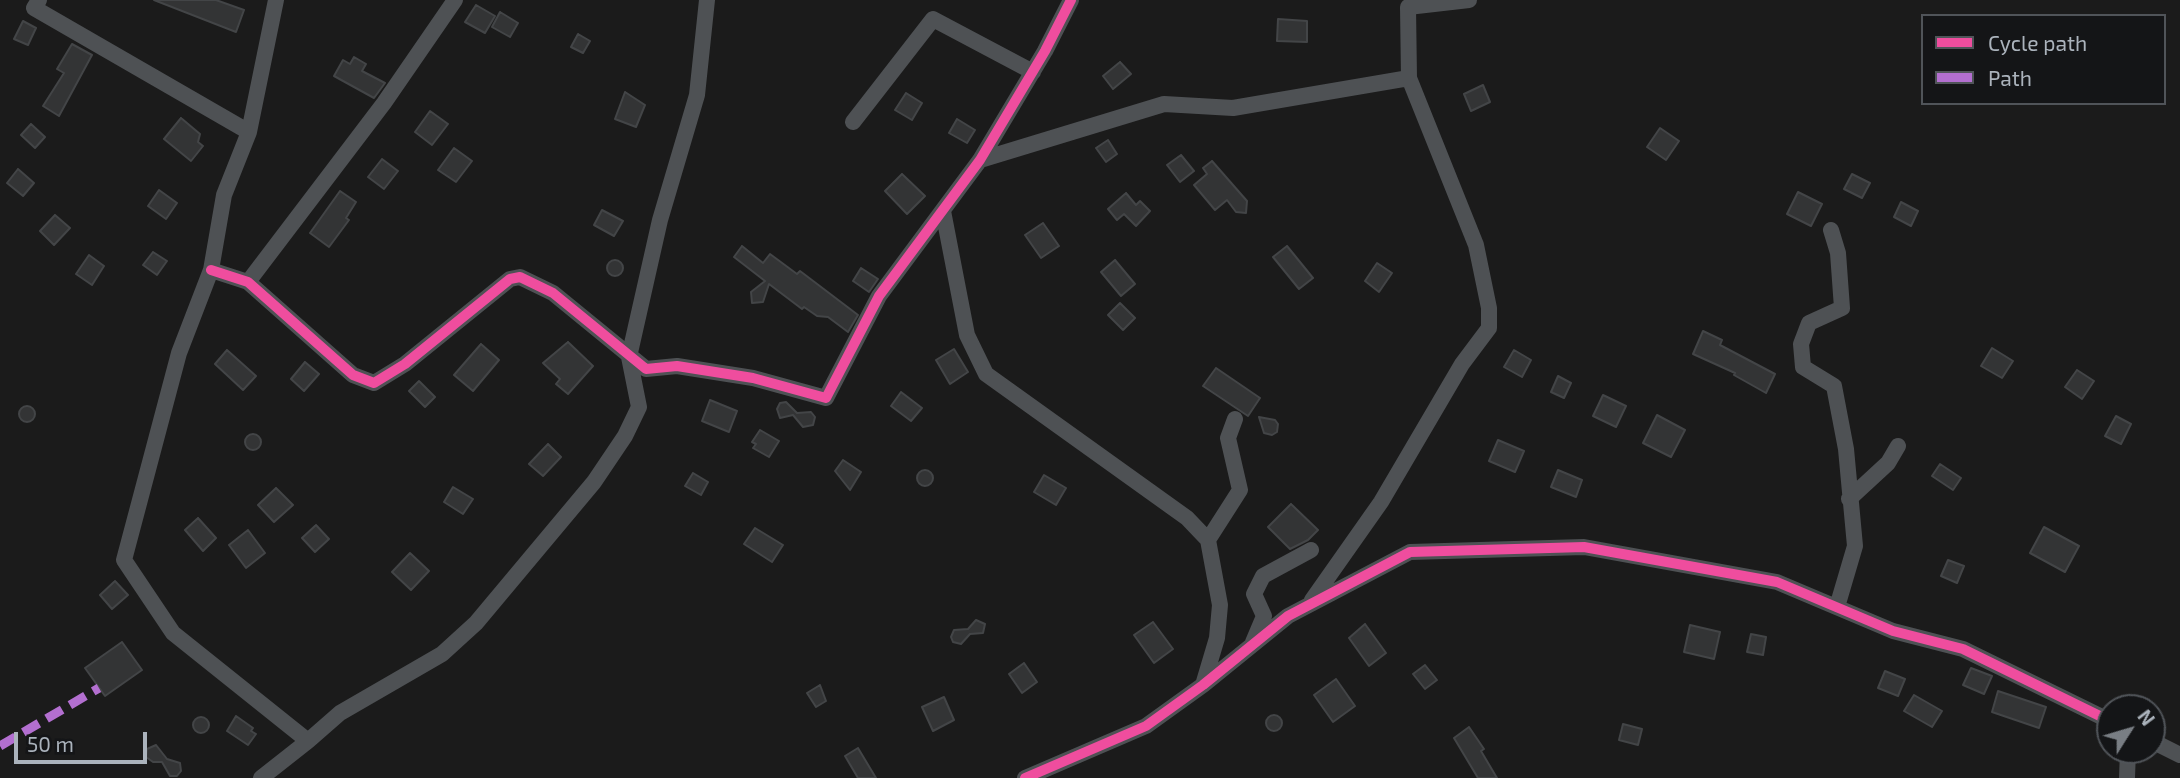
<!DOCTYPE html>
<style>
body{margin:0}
#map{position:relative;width:2180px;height:778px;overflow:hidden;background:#1b1b1b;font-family:"Exo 2",sans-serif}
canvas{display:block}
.legend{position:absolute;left:1921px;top:14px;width:245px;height:91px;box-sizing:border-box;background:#141517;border:2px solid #505459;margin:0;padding:9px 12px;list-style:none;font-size:21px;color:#abb3bc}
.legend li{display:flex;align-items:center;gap:14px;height:35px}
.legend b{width:35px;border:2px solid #505459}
.north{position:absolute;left:2096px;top:694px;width:70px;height:70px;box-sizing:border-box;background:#141517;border:2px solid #505459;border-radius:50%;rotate:53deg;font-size:19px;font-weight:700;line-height:28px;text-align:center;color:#abb3bc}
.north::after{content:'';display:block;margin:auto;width:24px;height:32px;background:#797e84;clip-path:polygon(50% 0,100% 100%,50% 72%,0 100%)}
.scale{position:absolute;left:14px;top:732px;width:133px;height:32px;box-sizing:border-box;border:4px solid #abb3bc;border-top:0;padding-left:9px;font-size:21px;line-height:24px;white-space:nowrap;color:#abb3bc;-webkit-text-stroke:5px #141517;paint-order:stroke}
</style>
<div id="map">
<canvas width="2180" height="778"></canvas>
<ul class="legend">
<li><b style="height:9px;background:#ef4d9e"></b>Cycle path</li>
<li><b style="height:9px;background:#b36fd0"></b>Path</li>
</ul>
<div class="north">N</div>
<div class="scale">50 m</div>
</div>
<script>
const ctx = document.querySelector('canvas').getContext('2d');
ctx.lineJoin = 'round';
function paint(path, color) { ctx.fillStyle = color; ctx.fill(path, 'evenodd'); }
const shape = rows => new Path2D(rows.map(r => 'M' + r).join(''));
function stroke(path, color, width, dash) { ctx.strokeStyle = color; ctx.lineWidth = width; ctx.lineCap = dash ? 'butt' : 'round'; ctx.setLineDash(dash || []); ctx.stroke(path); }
const building = shape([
 [154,0,216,0,244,10,236,32,154,0],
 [476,5,495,16,485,33,465,22,476,5],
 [500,12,518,23,510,37,492,27,500,12],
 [1278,19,1307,21,1307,42,1277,41,1278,19],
 [23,21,36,28,28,45,14,39,23,21],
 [578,34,590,41,583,53,571,47,578,34],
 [72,44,92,55,59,116,43,106,64,73,57,69,72,44],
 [354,57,366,64,362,71,385,83,374,98,334,76,343,60,350,64,354,57],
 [1120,62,1131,74,1113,89,1103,76,1120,62],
 [1483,85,1490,102,1471,111,1464,94,1483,85],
 [625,92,645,105,636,127,615,119,625,92],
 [906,93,922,103,912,120,895,110,906,93],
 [430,111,448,124,432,145,415,132,430,111],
 [181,118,200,134,198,142,203,146,191,161,164,139,181,118],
 [957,119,975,130,967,143,949,133,957,119],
 [31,124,45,137,35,148,21,135,31,124],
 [1660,128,1679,141,1666,160,1647,147,1660,128],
 [1108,140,1117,154,1106,162,1096,148,1108,140],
 [454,148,472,161,456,182,438,170,454,148],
 [1181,155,1194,171,1180,182,1167,165,1181,155],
 [382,159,398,171,384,189,368,177,382,159],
 [1212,161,1247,201,1246,213,1236,212,1227,200,1215,210,1194,185,1207,174,1203,168,1212,161],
 [18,169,34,183,23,196,7,183,18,169],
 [902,174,925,196,907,214,885,191,902,174],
 [1852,174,1870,183,1862,198,1844,189,1852,174],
 [159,190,177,203,166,219,148,206,159,190],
 [340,191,356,202,346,218,349,220,329,247,310,233,340,191],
 [1798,192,1822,204,1811,226,1787,214,1798,192],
 [1126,193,1136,205,1140,201,1150,211,1136,226,1124,214,1117,220,1108,209,1126,193],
 [1901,202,1918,211,1911,226,1894,217,1901,202],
 [602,210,623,221,614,236,594,225,602,210],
 [55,215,70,228,54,245,40,231,55,215],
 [1043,223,1059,246,1041,258,1025,235,1043,223],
 [742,246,763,263,770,254,797,274,800,271,858,315,848,332,828,317,817,316,804,307,802,309,769,284,763,302,752,303,751,292,765,281,734,257,742,246],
 [1287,246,1313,278,1299,289,1273,257,1287,246],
 [153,252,167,261,157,275,143,265,153,252],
 [89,255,104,266,92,285,76,274,89,255],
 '607 268a8 8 0 1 1 16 0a8 8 0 1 1-16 0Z',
 [1115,260,1135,284,1121,296,1101,272,1115,260],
 [1377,263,1392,273,1379,292,1365,281,1377,263],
 [861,268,878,279,869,292,853,281,861,268],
 [1120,303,1135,318,1123,330,1108,315,1120,303],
 [1703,331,1722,340,1720,345,1775,374,1766,393,1734,375,1735,373,1693,354,1703,331],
 [568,342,593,366,568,394,556,384,560,379,543,363,568,342],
 [481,344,499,360,473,391,454,375,481,344],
 [1992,348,2013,361,2002,378,1981,366,1992,348],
 [954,349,968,372,950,384,936,360,954,349],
 [227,350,256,376,243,390,215,364,227,350],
 [1514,350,1531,360,1522,377,1504,367,1514,350],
 [305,362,319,374,304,391,291,379,305,362],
 [1216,368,1260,398,1248,416,1203,386,1216,368],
 [2077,370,2094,381,2082,399,2065,387,2077,370],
 [1558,376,1571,383,1564,398,1551,392,1558,376],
 [419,381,435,397,425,407,409,391,419,381],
 [901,392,922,408,911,421,891,406,901,392],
 [1603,395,1626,406,1616,427,1593,416,1603,395],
 [710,400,737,411,729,432,702,421,710,400],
 [786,402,797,413,811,412,815,417,813,425,803,427,793,415,780,418,777,409,780,403,786,402],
 '19 414a8 8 0 1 1 16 0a8 8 0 1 1-16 0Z',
 [1657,415,1685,430,1671,457,1643,443,1657,415],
 [2116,416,2131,424,2121,444,2105,436,2116,416],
 [1259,417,1275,420,1278,424,1277,432,1272,435,1264,433,1259,417],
 [760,430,779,441,769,457,753,448,756,444,752,442,760,430],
 '245 442a8 8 0 1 1 16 0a8 8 0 1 1-16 0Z',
 [1498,440,1524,451,1515,472,1489,461,1498,440],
 [548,444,561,457,543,476,529,464,548,444],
 [843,460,861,472,850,490,835,471,843,460],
 [1940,464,1961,478,1953,490,1932,476,1940,464],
 '917 478a8 8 0 1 1 16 0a8 8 0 1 1-16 0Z',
 [1558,470,1582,480,1576,497,1551,487,1558,470],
 [693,473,708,482,701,495,685,486,693,473],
 [1044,475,1066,488,1056,505,1034,492,1044,475],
 [453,487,473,499,463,514,444,502,453,487],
 [276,488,293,505,274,522,258,505,276,488],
 [1291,504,1318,530,1308,540,1290,549,1268,527,1291,504],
 [198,518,216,538,203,551,185,530,198,518],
 [316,525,329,539,315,552,302,538,316,525],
 [2044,527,2079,546,2065,572,2030,553,2044,527],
 [755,528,783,545,772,562,744,544,755,528],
 [248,530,265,553,246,568,229,545,248,530],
 [410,553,429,571,411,590,392,572,410,553],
 [1948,560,1964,566,1957,583,1941,576,1948,560],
 [115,581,128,595,112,609,100,595,115,581],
 [976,620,985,624,983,633,970,634,961,644,953,642,951,637,954,630,968,629,976,620],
 [1153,622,1173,649,1154,663,1134,635,1153,622],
 [1365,624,1386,653,1369,666,1349,638,1365,624],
 [1690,625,1720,632,1714,659,1684,652,1690,625],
 [1751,634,1766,637,1763,655,1747,652,1751,634],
 [122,642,142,670,105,696,85,668,122,642],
 [1024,663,1037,682,1022,693,1009,674,1024,663],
 [1425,665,1437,680,1425,689,1413,674,1425,665],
 [1971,668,1992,676,1984,694,1963,685,1971,668],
 [1885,671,1905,679,1898,696,1878,688,1885,671],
 [1336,679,1355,706,1333,722,1314,695,1336,679],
 [820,685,826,701,816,707,807,693,820,685],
 [1998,691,2046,707,2039,728,1992,712,1998,691],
 [1914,695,1942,711,1932,727,1904,711,1914,695],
 [944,697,954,720,933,731,922,707,944,697],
 '1266 723a8 8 0 1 1 16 0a8 8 0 1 1-16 0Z',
 [236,716,253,728,251,731,256,734,248,745,227,731,236,716],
 '193 725a8 8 0 1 1 16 0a8 8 0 1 1-16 0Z',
 [1623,724,1642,729,1638,745,1619,740,1623,724],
 [1469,727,1484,749,1481,751,1497,778,1478,778,1454,738,1469,727],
 [156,745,167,759,180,763,181,771,177,776,170,776,162,762,153,762,146,757,147,749,156,745],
 [858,748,876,778,858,778,845,756,858,748]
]);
const street = shape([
 [39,0,34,8,249,132],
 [853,122,933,19,1033,72],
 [980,160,1164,104,1233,108,1409,78,1408,7,1469,0],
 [943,211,967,335,986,374,1187,518,1208,540,1220,605,1217,638,1203,685],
 [1831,230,1838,253,1842,308,1809,323,1801,344,1803,367,1834,386,1846,449,1855,546,1837,607],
 [211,270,248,282,353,375,374,383,405,364,510,279,520,277,553,293,646,369,677,366,753,378,826,398,879,296,980,160,1045,51,1071,0],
 [248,282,384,103,455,0],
 [1849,499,1888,463,1898,446],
 [1208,540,1240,490,1228,438,1235,419],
 [1312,600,1381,502,1462,364,1489,328,1489,308,1476,245,1409,78],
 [1253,642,1264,616,1254,594,1263,576,1311,550],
 [308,741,340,713,442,654,476,623,594,482,625,436,639,407,629,357,660,220,697,95,707,0],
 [2152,741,2180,755],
 [261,778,308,741,173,633,124,560,179,353,211,270,224,195,249,132,276,0],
 [1025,778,1146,726,1203,685,1288,616,1410,552,1584,547,1777,582,1893,631,1963,649,2110,721],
 [2127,778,2128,750]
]);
const quiet = shape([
 [0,746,99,688]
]);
const cycleway = shape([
 [211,270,248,282,353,375,374,383,405,364,510,279,520,277,553,293,646,369,677,366,753,378,826,398,879,296,980,160,1045,51,1071,0],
 [1025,778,1146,726,1203,685,1288,616,1410,552,1584,547,1777,582,1893,631,1963,649,2110,721]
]);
paint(building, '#333435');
stroke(building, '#434547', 2);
stroke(street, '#4e5154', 16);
stroke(quiet, '#b36fd0', 9, [18, 9]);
stroke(cycleway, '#ef4d9e', 10);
</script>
